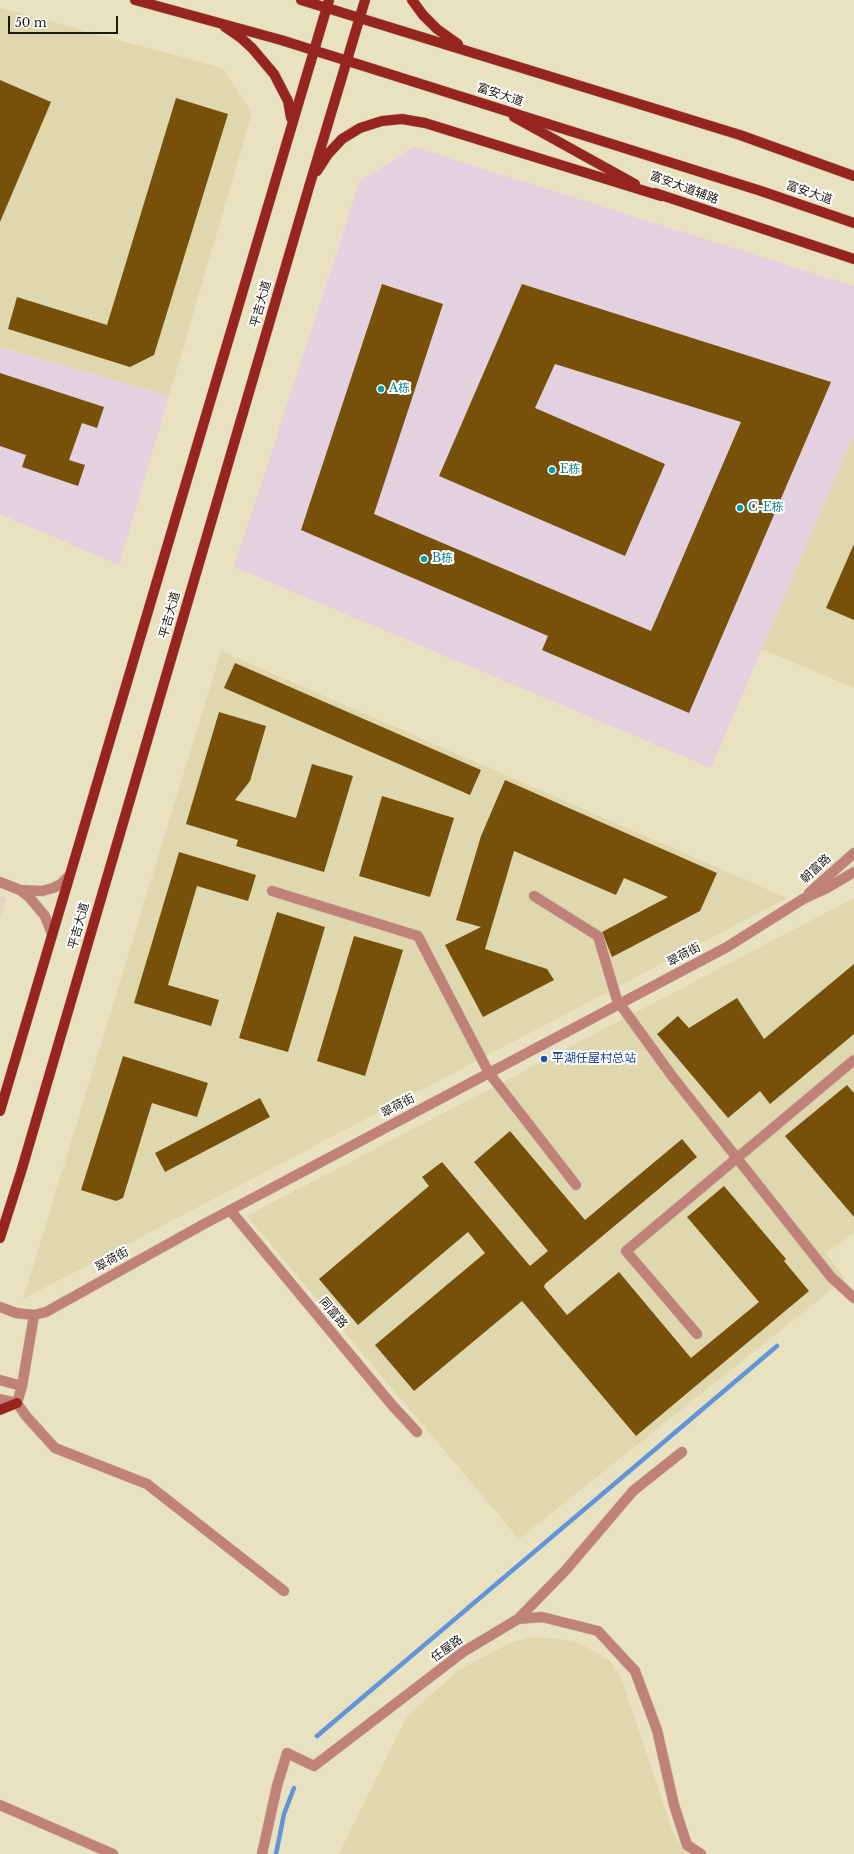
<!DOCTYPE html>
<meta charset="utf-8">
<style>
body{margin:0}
#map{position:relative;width:854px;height:1854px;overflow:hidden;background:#e9e2c1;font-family:"Libre Baskerville",serif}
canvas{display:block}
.scale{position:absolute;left:8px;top:16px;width:110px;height:18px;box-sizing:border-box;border:2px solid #1c190d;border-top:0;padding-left:5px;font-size:12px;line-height:14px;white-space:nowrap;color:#1c190d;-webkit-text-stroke:3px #fff;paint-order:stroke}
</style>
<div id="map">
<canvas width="854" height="1854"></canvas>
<div class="scale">50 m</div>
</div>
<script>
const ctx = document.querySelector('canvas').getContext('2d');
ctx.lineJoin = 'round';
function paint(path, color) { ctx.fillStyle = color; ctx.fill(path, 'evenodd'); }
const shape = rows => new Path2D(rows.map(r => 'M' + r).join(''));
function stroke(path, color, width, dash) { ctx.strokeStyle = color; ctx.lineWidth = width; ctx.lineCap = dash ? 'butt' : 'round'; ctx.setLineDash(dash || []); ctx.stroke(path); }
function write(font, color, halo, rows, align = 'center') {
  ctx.font = font + ' "Libre Baskerville","Noto Sans SC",serif'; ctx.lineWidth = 4; ctx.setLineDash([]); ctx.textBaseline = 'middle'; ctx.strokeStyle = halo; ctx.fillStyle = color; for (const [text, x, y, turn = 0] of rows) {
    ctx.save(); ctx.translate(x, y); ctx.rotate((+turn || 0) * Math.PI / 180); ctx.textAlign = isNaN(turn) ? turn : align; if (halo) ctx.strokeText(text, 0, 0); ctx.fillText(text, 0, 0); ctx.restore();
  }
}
const commercial = shape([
 [414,147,854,286,854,434,711,768,234,567,360,181],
 [0,347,169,396,119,565,0,514]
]);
const built = shape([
 [0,8,222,68,252,113,169,396,0,347],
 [854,434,854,688,762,649],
 [221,651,787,898,23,1299],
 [854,898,854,1232,826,1253,845,1279,519,1539,247,1216],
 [532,1637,576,1641,608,1660,620,1675,675,1838,688,1854,339,1854,406,1718,457,1671,510,1643]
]);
const education = shape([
 [0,896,7,898,0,920]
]);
const stream = shape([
 [317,1736,777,1346],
 [276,1854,284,1814,294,1788]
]);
const building = shape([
 [0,80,51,102,0,222],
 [176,98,228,114,154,355,130,367,8,329,17,297,107,325],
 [382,284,443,304,374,514,651,631,741,422,555,364,535,408,665,464,625,556,439,476,522,284,831,382,689,713,542,650,548,636,301,530],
 [0,373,104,407,97,428,82,423,69,460,85,465,78,486,22,467,26,455,0,446],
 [854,544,854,620,826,608],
 [235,663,481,770,470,795,224,688],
 [219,712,266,726,250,781,235,800,296,818,312,764,353,776,324,872,236,846,238,840,186,824],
 [505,780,717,873,700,911,612,957,602,932,668,897,624,878,616,895,514,851,485,949,547,969,554,980,483,1017,445,945,481,927,456,920,481,836],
 [382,796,454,818,430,897,359,876],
 [179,852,256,875,248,901,197,886,168,985,219,1000,211,1026,134,1003],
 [277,912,325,927,288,1052,239,1038],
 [354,936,403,950,365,1076,317,1061],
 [854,964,854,1034,770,1104,760,1091,728,1118,657,1034,678,1016,689,1028,737,998,764,1039],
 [123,1056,208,1083,197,1117,152,1103,123,1198,116,1201,81,1190],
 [847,1085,854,1093,854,1217,785,1136],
 [260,1098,270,1117,165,1172,155,1153],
 [510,1131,585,1220,682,1139,697,1157,545,1284,544,1287,567,1315,619,1272,691,1358,759,1302,687,1217,724,1186,786,1259,784,1261,809,1291,636,1436,522,1301,414,1391,375,1345,485,1253,468,1232,358,1325,319,1279,429,1186,422,1177,442,1162,530,1266,548,1251,474,1162]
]);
const minor = shape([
 [0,882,20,890,29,897,45,916,52,934],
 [20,890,42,891,53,888,61,884,69,876],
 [272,891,418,936,489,1073,576,1185],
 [809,893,854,853],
 [534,896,598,936,617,1000,672,1076,831,1277,854,1298],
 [230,1210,392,1405,417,1432],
 [0,1307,16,1313,34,1315,46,1312,204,1224,727,947,803,899,827,888,854,872],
 [697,1334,626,1251,854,1060],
 [0,1380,22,1386],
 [0,1399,17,1403],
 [17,1403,26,1416,55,1448,147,1484,284,1591],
 [17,1403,22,1386,34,1315],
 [518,1619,542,1617,598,1631,635,1671,657,1730,674,1805,687,1845,701,1854],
 [0,1805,113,1854],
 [262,1854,277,1786,287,1753,314,1766,463,1652,518,1619,565,1571,633,1491,682,1452]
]);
const major = shape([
 [135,0,281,40,761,191,854,223],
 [301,0,740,135,854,176],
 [412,0,423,15,437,29,458,44],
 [225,27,241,38,252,48,274,74,288,101,291,118],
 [514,117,635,184],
 [317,171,328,154,342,139,360,128,382,121,402,119,425,123,661,196],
 [655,193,854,259],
 [0,1111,329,0],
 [0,1238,21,1172,309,187,365,0],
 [0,1410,17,1403]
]);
const markers = [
 [381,389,4,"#0f9aa8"],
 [552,470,4,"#0f9aa8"],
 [740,508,4,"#0f9aa8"],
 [424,559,4,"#0f9aa8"],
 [544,1059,4,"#1a4fb4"]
];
const streetNames = [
 ["富安大道",500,95,18],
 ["富安大道辅路",684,188,20],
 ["富安大道",809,193,19],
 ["平吉大道",261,304,-74],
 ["平吉大道",170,615,-74],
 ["朝富路",816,869,-43],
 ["平吉大道",79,926,-74],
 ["翠荷街",684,955,-28],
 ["翠荷街",398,1106,-28],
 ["翠荷街",112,1260,-29],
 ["同富路",333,1313,50],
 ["任屋路",447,1649,-36]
];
const cultureNames = [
 ["A栋",389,389],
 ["E栋",560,470],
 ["C-E栋",748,508],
 ["B栋",432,559]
];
const transitNames = [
 ["平湖任屋村总站",552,1059]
];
paint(commercial, '#e4d1e0');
paint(built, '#dfd7ae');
paint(education, '#e4d5c2');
stroke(stream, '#6195da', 4.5);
paint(building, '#775109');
stroke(minor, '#c4bea1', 11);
stroke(major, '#c4bea1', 11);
stroke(minor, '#c08179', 10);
stroke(major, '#97251f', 10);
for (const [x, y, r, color] of markers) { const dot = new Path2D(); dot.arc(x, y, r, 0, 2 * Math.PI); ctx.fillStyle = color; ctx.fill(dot); stroke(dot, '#fff', 1.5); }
write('12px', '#1c190d', '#fff', streetNames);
write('12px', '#0d838f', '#fff', cultureNames, 'left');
write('12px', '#164399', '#fff', transitNames, 'left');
</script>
